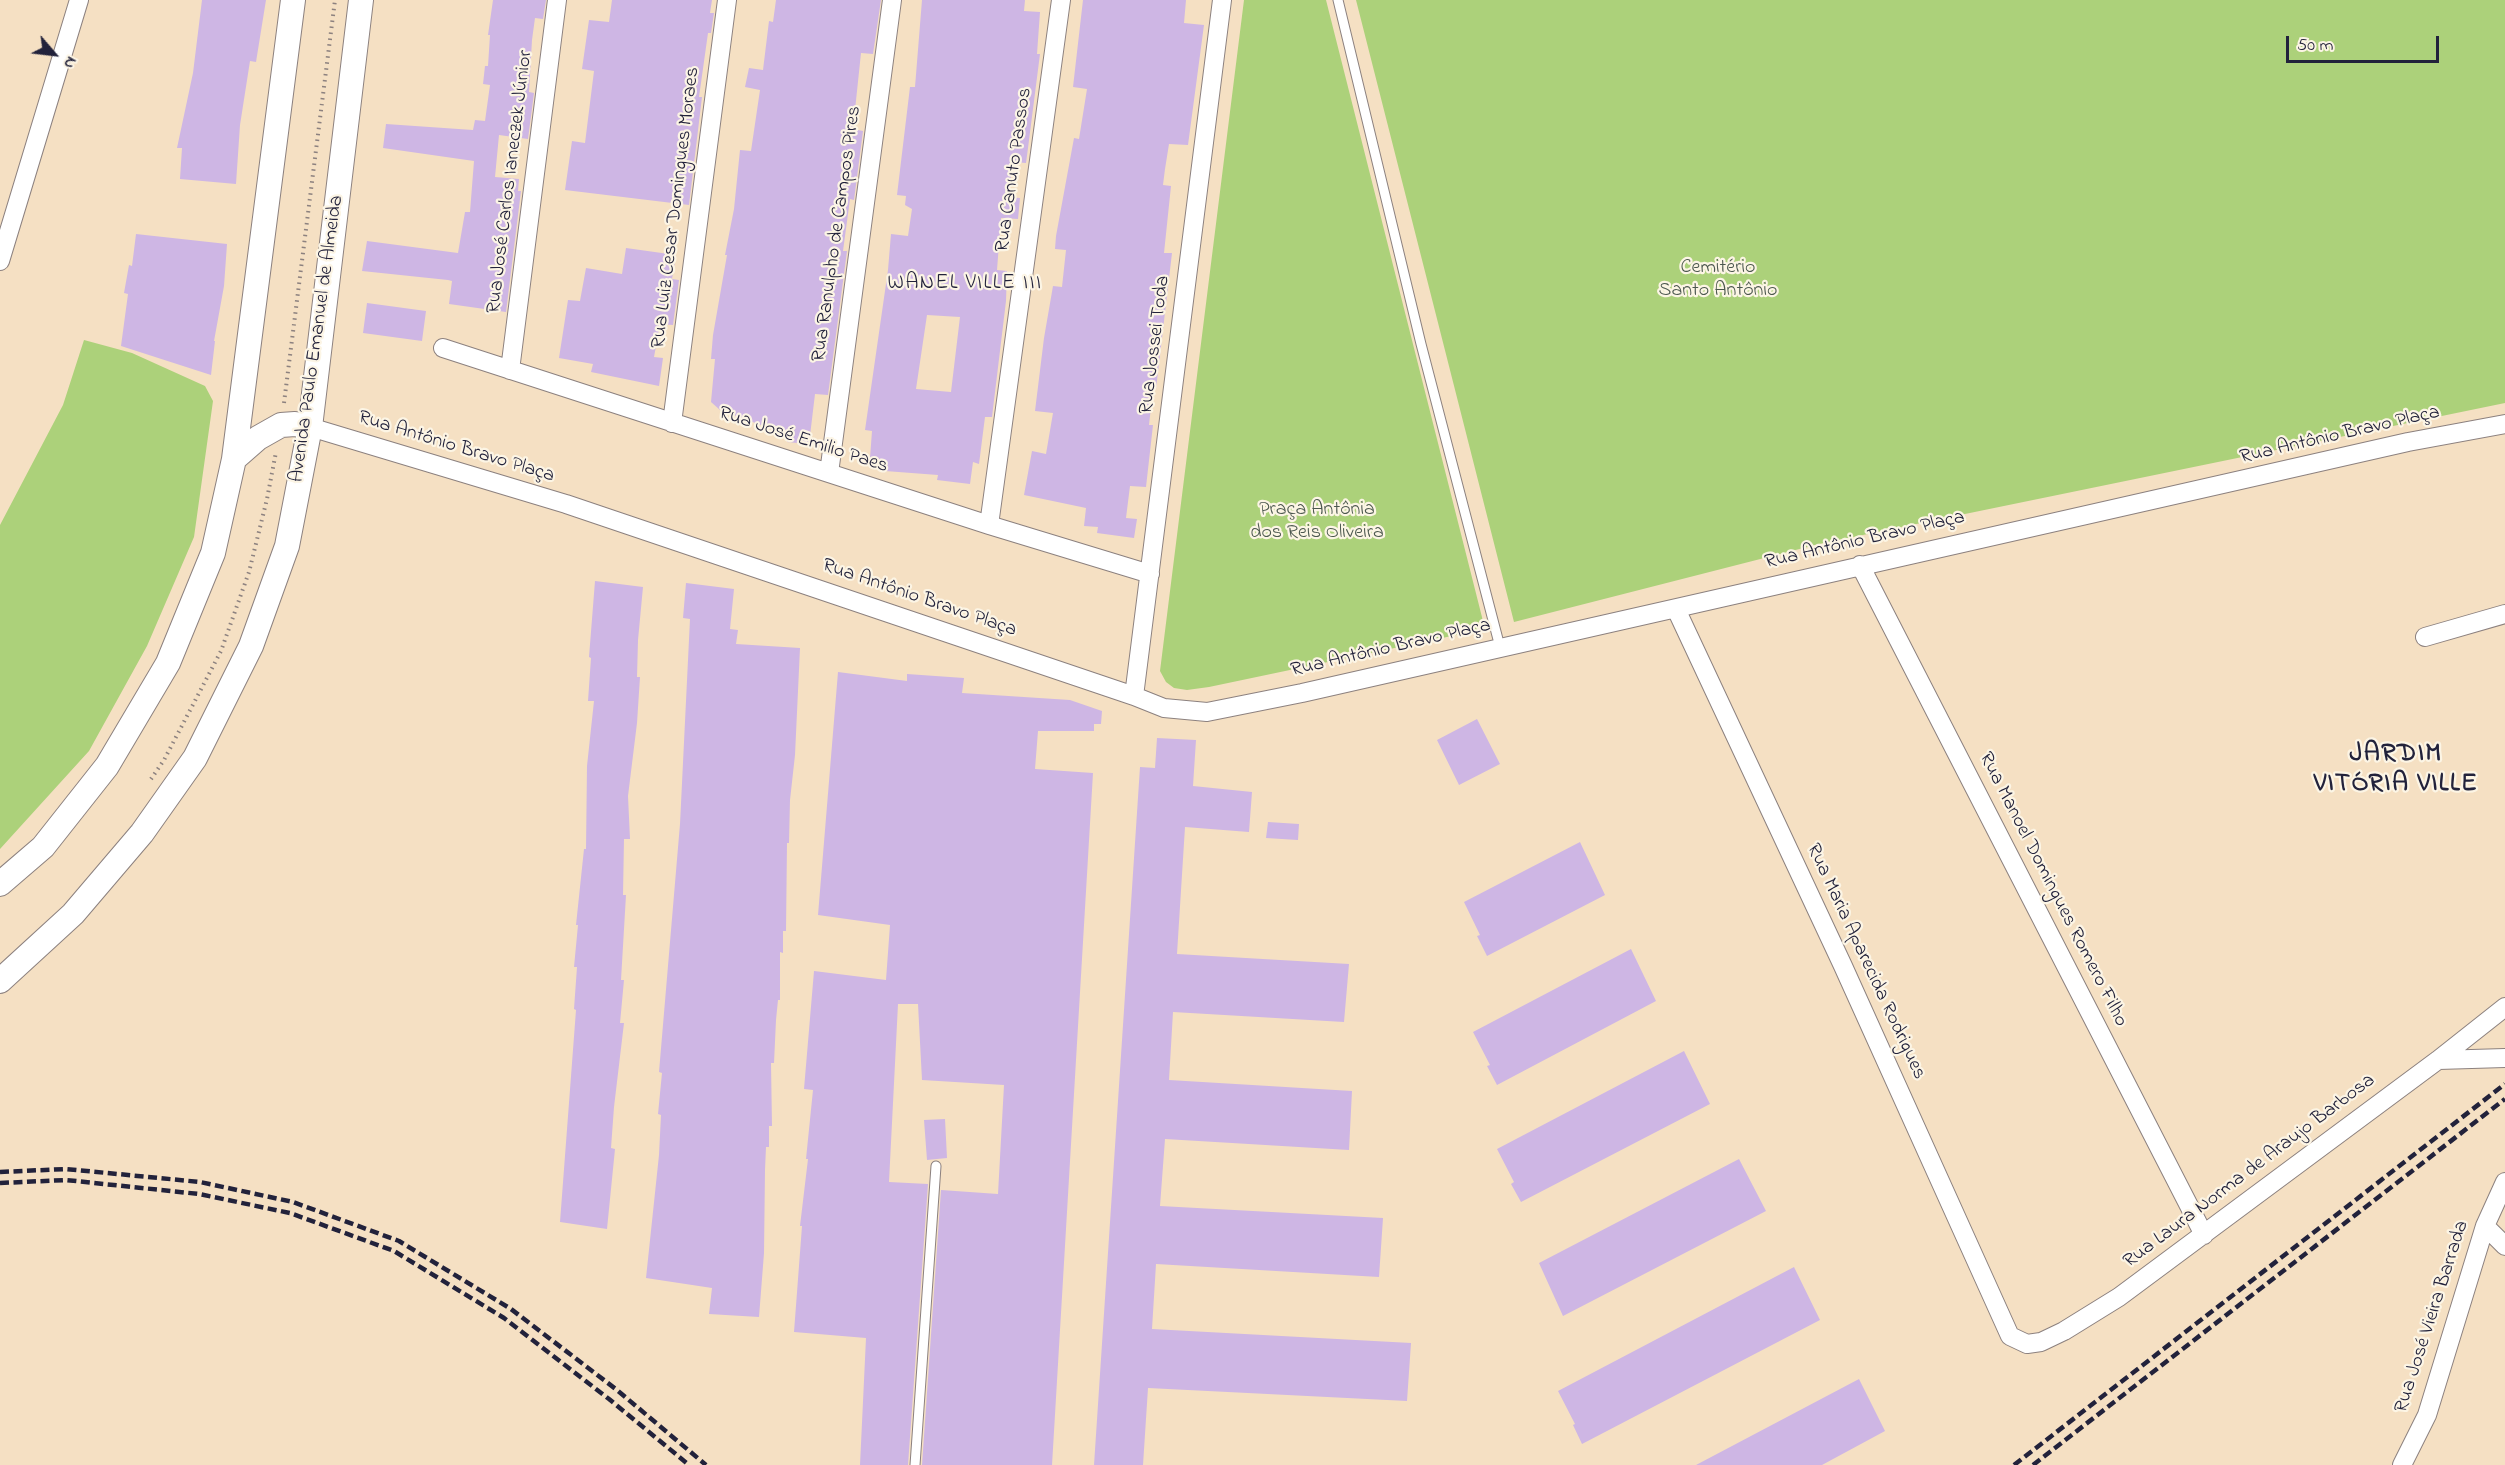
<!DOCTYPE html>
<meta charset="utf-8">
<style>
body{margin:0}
#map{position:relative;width:2505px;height:1465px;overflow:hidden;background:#f5e0c3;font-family:"Indie Flower",sans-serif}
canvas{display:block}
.north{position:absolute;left:24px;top:24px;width:60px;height:60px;-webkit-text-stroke:4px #fcf5e5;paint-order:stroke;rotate:118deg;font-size:16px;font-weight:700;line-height:24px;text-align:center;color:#22223b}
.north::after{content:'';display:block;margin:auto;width:21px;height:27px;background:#22223b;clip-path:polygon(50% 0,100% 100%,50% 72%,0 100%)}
.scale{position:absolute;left:2286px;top:36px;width:153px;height:27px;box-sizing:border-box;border:3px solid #22223b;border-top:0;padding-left:8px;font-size:18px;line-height:21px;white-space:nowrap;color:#22223b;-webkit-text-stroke:4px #fcf5e5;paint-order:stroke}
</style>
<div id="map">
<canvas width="2505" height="1465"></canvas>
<div class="north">N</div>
<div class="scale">50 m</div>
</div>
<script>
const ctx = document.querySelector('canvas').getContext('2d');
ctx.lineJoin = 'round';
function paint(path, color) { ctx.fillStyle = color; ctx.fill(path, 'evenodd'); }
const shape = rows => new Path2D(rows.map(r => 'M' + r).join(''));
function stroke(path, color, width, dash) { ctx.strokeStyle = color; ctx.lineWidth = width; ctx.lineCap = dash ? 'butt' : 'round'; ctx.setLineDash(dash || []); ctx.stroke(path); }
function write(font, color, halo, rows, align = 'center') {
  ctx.font = font + ' "Indie Flower",sans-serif'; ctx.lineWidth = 4.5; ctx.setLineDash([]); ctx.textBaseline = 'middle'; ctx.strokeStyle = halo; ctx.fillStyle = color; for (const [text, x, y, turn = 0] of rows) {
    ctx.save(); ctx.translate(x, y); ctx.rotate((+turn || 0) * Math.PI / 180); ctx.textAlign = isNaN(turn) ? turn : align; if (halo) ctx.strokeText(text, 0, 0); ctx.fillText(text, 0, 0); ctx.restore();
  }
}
const green = shape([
 [1244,0,1326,0,1485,629,1209,687,1187,690,1174,688,1166,682,1160,671],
 [1356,0,2505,0,2505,403,1819,544,1514,622],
 [84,340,132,353,205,386,213,401,194,537,147,646,89,751,0,849,0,525,63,405]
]);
const building = shape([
 [202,0,266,0,256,62,250,61,240,125,236,184,180,179,182,148,177,148,193,73],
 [493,0,546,0,543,19,535,18,532,40,529,92,534,93,528,139,499,135,495,177,519,179,518,191,521,191,506,312,449,304,452,281,448,280,362,271,367,241,458,253,465,212,470,212,474,161,383,148,386,124,473,130,475,120,485,121,490,85,483,84,485,66,488,66,490,35,488,35],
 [612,0,712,0,710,13,714,13,711,33,708,33,699,97,702,97,689,205,565,190,572,141,585,143,594,71,582,69,589,20,609,22],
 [776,0,881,0,873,54,861,53,853,129,863,131,854,200,850,199,843,251,847,251,828,395,815,394,809,444,787,442,788,435,720,410,711,402,715,359,711,359,713,335,727,255,725,255,734,209,740,150,751,151,760,90,745,87,749,68,763,70,769,21,773,22],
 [922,0,1025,0,1024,11,1040,12,1037,54,1040,54,1028,148,1026,163,1013,162,1008,197,1020,198,1018,219,1001,218,997,270,1007,271,1006,301,992,417,985,417,979,464,973,462,970,484,937,480,938,475,885,471,885,465,878,465,878,459,870,458,872,431,865,430,888,270,891,234,908,236,912,209,905,205,906,196,897,195,910,87,915,87],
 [927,315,960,317,951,392,916,389],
 [1083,0,1186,0,1184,23,1204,25,1188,145,1169,144,1165,169,1163,185,1171,186,1164,253,1172,253,1156,389,1153,389,1149,425,1153,425,1146,487,1130,486,1126,518,1137,519,1134,538,1097,533,1098,527,1084,526,1086,508,1024,495,1032,451,1046,454,1053,413,1035,411,1044,338,1053,286,1062,287,1066,250,1055,249,1056,236,1074,138,1079,139,1087,89,1073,87],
 [136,234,227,244,224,286,214,341,215,341,211,375,121,346,128,294,124,293,129,265,132,266],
 [626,248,676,255,672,279,679,280,673,325,660,324,654,357,663,358,659,386,591,372,593,364,559,358,568,300,580,301,586,268,622,274],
 [367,303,426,311,422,341,363,333],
 [595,581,643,587,638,640,637,677,640,677,637,723,628,796,630,839,624,839,623,895,626,895,621,980,624,980,620,1023,624,1023,614,1107,611,1148,615,1149,607,1229,560,1222,576,1010,574,1009,577,967,574,967,578,925,576,925,584,849,586,849,587,766,594,701,588,701,591,658,589,657],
 [686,583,734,589,730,629,738,630,736,644,800,648,795,755,790,800,789,843,787,843,786,931,783,931,783,953,780,952,780,1000,778,1000,776,1020,774,1063,771,1063,772,1126,769,1126,769,1147,766,1147,765,1170,764,1253,759,1317,709,1314,712,1288,646,1278,659,1155,661,1115,658,1114,662,1073,659,1072,680,824,690,619,683,618],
 [838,672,907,681,907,674,964,678,962,693,1070,700,1102,711,1101,724,1094,724,1094,731,1038,731,1035,769,1093,773,1052,1465,922,1465,941,1190,998,1194,1004,1085,922,1080,918,1004,898,1004,889,1182,928,1184,908,1465,860,1465,866,1338,794,1332,802,1226,800,1226,808,1159,806,1159,813,1090,804,1089,814,971,886,980,890,925,818,915],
 [1477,719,1500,764,1459,785,1437,740],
 [1157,738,1196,740,1193,786,1252,792,1249,832,1185,827,1177,954,1349,964,1344,1022,1173,1012,1169,1080,1352,1091,1349,1150,1165,1139,1160,1206,1383,1218,1379,1277,1156,1264,1152,1329,1411,1343,1407,1401,1148,1388,1143,1465,1094,1465,1140,767,1155,768],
 [1268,822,1299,824,1298,840,1266,838],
 [1580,842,1605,895,1487,956,1477,936,1480,935,1464,902],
 [1631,949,1656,1001,1497,1085,1487,1066,1490,1065,1473,1032],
 [1684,1051,1710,1104,1521,1202,1511,1184,1514,1182,1497,1149],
 [945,1119,947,1158,927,1160,924,1120],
 [1739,1159,1766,1211,1563,1316,1539,1263],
 [1794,1267,1820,1320,1582,1444,1573,1425,1575,1424,1558,1391],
 [1859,1379,1885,1431,1822,1465,1696,1465]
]);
const path = shape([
 [284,403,335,0],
 [151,779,164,760,221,651,249,572,267,499,276,452]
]);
const service = shape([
 [1338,0,1421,344,1500,647],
 [915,1465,936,1166]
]);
const minor = shape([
 [0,261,79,0],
 [443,348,989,525,1150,574],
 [510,370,557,0],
 [672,423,727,0],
 [310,427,566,504,1134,696,1164,708,1207,712,1302,693,2408,442,2505,424],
 [829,473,892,0],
 [989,525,1061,0],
 [1860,565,2204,1235],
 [1676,609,1843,966,2010,1336,2027,1344,2041,1342,2064,1331,2119,1297,2438,1060,2505,1007],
 [2425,637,2505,614],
 [1134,696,1222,0],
 [2438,1060,2505,1058],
 [2485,1226,2505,1246],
 [2402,1465,2427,1415,2485,1226,2505,1182]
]);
const secondary = shape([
 [234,459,258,438,281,425,295,424,310,427],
 [0,884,43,847,107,766,168,663,213,553,234,459,293,0],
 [0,981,73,914,142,833,195,758,251,646,287,546,310,427,361,0]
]);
const rail = shape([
 [0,1172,66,1169,200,1182,293,1202,399,1241,511,1309,617,1390,706,1465],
 [0,1183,66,1180,199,1194,290,1213,394,1251,504,1318,609,1399,689,1465],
 [2014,1465,2505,1084],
 [2033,1465,2505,1099]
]);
const streetNames = [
 ["Rua Canuto Passos",1015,170,-82],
 ["Rua José Carlos Ianeczek Júnior",511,182,-83],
 ["Rua Luiz Cesar Domingues Moraes",677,208,-83],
 ["Rua Ranulpho de Campos Pires",838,234,-82],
 ["Avenida Paulo Emanuel de Almeida",318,339,-82],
 ["Rua Jossei Toda",1156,345,-83],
 ["Rua Antônio Bravo Plaça",2340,436,-13],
 ["Rua José Emilio Paes",803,441,18],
 ["Rua Antônio Bravo Plaça",456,448,17],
 ["Rua Antônio Bravo Plaça",1865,541,-13],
 ["Rua Antônio Bravo Plaça",919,599,19],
 ["Rua Antônio Bravo Plaça",1391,649,-13],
 ["Rua Manoel Domingues Romero Filho",2052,890,63],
 ["Rua Maria Aparecida Rodrigues",1865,962,65],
 ["Rua Laura Norma de Araujo Barbosa",2250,1172,-37],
 ["Rua José Vieira Barrada",2433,1317,-72]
];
const parkNames = [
 ["Cemitério",1718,269],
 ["Santo Antônio",1718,292],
 ["Praça Antônia",1317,511],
 ["dos Reis Oliveira",1317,534]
];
const neighbourhoodNames = [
 ["WANEL VILLE III",965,285]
];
const districtNames = [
 ["JARDIM",2396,756],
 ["VITÓRIA VILLE",2396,786]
];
paint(green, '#acd17a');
paint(building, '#ceb6e4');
stroke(service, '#8c817f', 11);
stroke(minor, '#8c817f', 20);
stroke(secondary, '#8c817f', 26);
stroke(path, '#8c817f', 4, [1.5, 4.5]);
stroke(service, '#fff', 9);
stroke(minor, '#fff', 18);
stroke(secondary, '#fff', 24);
stroke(rail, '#22223b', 4.5, [9, 4.5]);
write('20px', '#22223b', '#fcf5e5', streetNames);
write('20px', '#4b574e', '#fcf5e5', parkNames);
ctx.letterSpacing = '1.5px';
write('21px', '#22223b', '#fcf5e5', neighbourhoodNames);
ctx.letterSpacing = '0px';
ctx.letterSpacing = '1.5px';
write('bold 26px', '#22223b', '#fcf5e5', districtNames);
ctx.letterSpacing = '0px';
</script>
